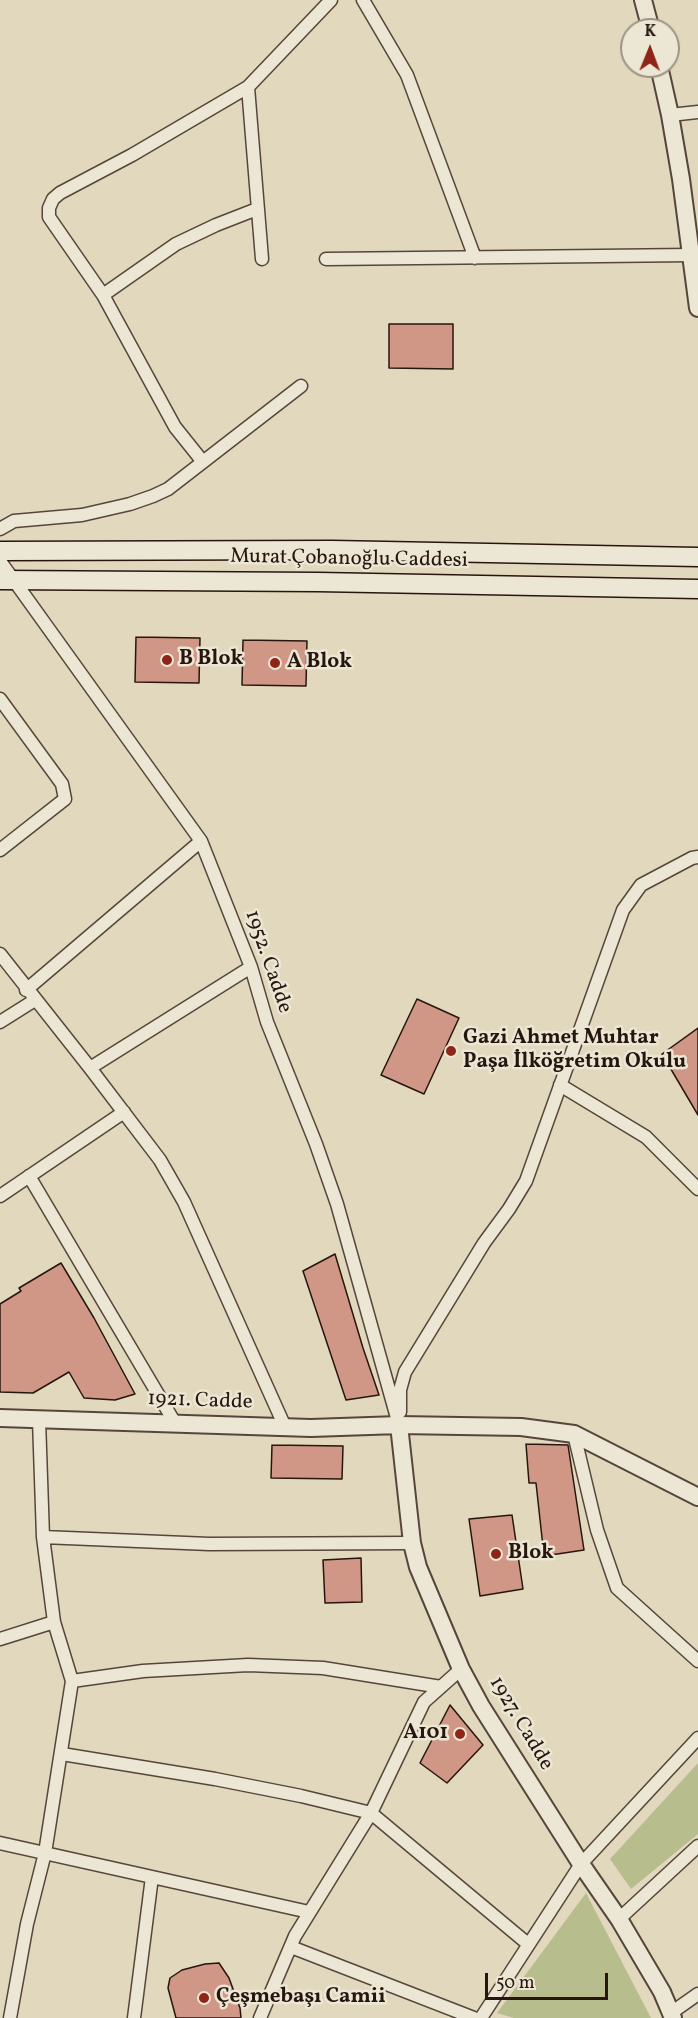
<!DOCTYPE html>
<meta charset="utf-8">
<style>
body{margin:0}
#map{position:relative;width:698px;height:2018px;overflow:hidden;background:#e1d8bd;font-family:Vollkorn,serif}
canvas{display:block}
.north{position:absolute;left:620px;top:18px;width:60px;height:60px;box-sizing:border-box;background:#ece6d4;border:2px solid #9d9385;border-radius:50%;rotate:1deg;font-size:16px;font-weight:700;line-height:24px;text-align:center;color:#27160e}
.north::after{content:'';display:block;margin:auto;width:21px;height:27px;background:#8f2418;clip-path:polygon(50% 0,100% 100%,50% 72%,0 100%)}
.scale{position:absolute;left:485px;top:1973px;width:123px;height:27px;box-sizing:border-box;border:3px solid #27160e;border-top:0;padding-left:8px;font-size:18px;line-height:21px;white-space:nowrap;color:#27160e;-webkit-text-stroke:4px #ece6d4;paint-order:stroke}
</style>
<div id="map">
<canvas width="698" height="2018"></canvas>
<div class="north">K</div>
<div class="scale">50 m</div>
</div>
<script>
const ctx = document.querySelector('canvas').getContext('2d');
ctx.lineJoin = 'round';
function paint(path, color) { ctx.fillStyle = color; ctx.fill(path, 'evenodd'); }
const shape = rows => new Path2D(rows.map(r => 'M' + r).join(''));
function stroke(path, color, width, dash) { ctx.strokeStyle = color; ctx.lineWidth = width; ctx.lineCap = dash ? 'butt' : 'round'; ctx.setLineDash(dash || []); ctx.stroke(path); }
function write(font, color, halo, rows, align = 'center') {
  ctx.font = font + ' Vollkorn,serif'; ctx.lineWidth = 5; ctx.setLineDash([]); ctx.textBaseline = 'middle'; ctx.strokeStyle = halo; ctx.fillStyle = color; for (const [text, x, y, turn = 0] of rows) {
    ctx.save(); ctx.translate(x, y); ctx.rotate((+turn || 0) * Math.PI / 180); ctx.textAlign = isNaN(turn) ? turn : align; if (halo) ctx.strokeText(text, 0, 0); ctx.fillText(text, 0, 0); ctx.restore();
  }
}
const green = shape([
 [698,1763,698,1834,631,1889,610,1859],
 [586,1893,651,2018,514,2018,497,2013]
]);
const building = shape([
 [389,324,453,324,453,369,389,368,389,324],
 [136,637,200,638,199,683,135,682,136,637],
 [243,640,307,641,306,686,242,685,243,640],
 [417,999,459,1018,424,1094,381,1075,417,999],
 [698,1028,698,1115,662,1054,698,1028],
 [335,1254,363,1348,379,1395,346,1400,303,1271,335,1254],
 [61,1263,94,1318,135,1394,115,1400,84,1398,69,1372,33,1393,0,1392,0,1304,21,1291,19,1288,61,1263],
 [526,1444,568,1445,584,1550,544,1556,536,1483,529,1483,526,1444],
 [272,1445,343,1446,342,1479,271,1478,272,1445],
 [512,1515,523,1589,480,1596,469,1519,512,1515],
 [361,1558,362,1602,325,1603,323,1560,361,1558],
 [450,1705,483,1745,447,1783,420,1763,450,1705],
 [219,1963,229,1978,240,2008,241,2018,176,2018,168,1988,170,1978,182,1970,205,1964,219,1963]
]);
const minor = shape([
 [363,0,407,75,475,258],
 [248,87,262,259],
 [670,115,698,112],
 [326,259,691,255],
 [103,295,176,244,216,225,257,209],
 [203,462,175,427,103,295,49,217,49,208,53,199,60,193,132,155,248,87,331,0],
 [0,529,14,521,82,515,130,504,153,496,168,489,301,386],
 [0,561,201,841,251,967,267,1022,316,1144,337,1204,399,1425],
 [0,699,62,784,65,799,0,850],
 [0,954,90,1068,160,1160,184,1202,285,1427],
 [26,990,201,841],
 [0,1022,35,1000],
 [90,1068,251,967],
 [560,1085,646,1137,698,1189],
 [29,1176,175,1423],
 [0,1196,124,1112],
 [400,1412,400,1390,405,1372,484,1243,509,1209,526,1181,623,910,641,885,692,858,698,857],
 [574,1434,597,1530,617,1588,698,1661],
 [43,1537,209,1544,412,1543],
 [0,1639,54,1622],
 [72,1681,143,1671,248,1665,323,1668,441,1687],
 [62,1754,215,1779,301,1796,371,1813,528,1944],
 [0,1843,309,1912],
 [619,1919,698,1846],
 [291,1947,474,2018],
 [671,2013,698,1994],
 [10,2018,27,1924,45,1853,72,1681,54,1622,43,1537,39,1420],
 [134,2018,152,1877],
 [260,2018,295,1936,371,1813,424,1702,461,1669],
 [481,2018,581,1864,698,1738]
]);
const tertiary = shape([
 [643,0,651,30],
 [659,66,670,115,681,179,698,308],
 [0,1418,311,1428,399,1425,521,1427,574,1434,698,1497],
 [399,1425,412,1543,418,1567,461,1669,481,1706,581,1864,619,1919,662,1992,673,2018]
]);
const secondary = shape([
 [0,551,332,550,698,557],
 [0,580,318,582,698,589]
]);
const markers = [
 [167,660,6,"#8f2418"],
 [275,663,6,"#8f2418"],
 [451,1051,6,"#8f2418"],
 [496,1554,6,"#8f2418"],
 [460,1734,6,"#8f2418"],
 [204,1998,6,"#8f2418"]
];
const streetNames = [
 ["Murat Çobanoğlu Caddesi",349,560,1],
 ["1952. Cadde",267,962,71],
 ["1921. Cadde",200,1402,2],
 ["1927. Cadde",520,1724,59]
];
const poiNames = [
 ["B Blok",179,660],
 ["A Blok",287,663],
 ["Gazi Ahmet Muhtar",463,1039],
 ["Paşa İlköğretim Okulu",463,1063],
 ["Blok",508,1554],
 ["A101",448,1734,"right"],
 ["Çeşmebaşı Camii",216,1998]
];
paint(green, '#b8bd8d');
paint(building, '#d09686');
stroke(building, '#27160e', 1.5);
stroke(minor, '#56463a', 15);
stroke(tertiary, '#56463a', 20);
stroke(secondary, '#27160e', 21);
stroke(minor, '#ece6d4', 12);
stroke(tertiary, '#ece6d4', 16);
stroke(secondary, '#ece6d4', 18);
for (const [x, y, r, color] of markers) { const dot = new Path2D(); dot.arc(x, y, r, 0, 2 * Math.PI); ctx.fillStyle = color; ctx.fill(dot); stroke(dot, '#ece6d4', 2); }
write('21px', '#27160e', '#ece6d4', streetNames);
write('bold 21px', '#27160e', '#ece6d4', poiNames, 'left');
</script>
